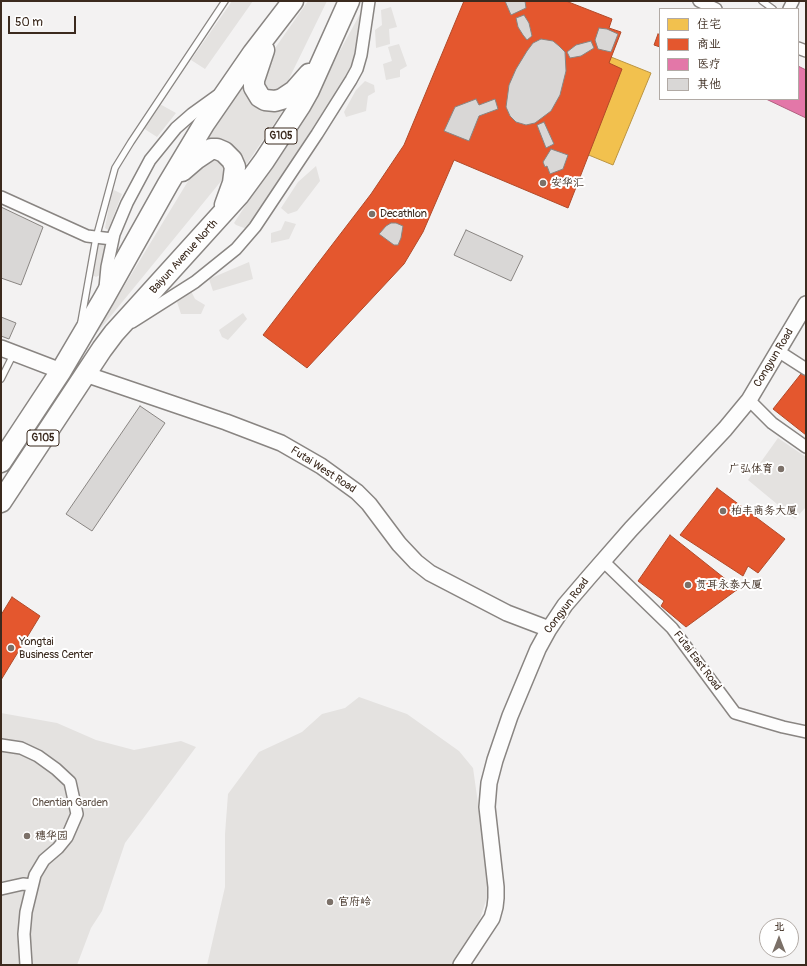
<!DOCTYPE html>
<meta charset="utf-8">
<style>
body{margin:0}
#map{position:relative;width:807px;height:966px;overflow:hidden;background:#f3f2f2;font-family:Pangolin,"LXGW WenKai TC",sans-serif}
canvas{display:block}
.frame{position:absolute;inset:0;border:2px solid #3b2a1e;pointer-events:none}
.legend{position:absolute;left:659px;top:8px;width:140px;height:92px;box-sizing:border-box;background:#fff;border:1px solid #b1aaa5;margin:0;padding:5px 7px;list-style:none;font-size:12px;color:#3b2a1e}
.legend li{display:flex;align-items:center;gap:8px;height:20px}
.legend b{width:20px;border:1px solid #b1aaa5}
.north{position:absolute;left:759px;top:918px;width:40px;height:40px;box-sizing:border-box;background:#fff;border:1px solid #b1aaa5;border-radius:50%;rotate:0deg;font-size:11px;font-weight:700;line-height:16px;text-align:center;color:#3b2a1e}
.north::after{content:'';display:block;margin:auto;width:14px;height:18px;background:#7b7068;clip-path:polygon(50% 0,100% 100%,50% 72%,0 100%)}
.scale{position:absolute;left:8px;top:16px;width:68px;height:18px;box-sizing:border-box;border:2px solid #3b2a1e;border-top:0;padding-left:5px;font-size:12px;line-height:14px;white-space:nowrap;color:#3b2a1e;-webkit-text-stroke:3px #fff;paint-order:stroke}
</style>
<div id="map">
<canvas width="807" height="966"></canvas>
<div class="frame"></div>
<ul class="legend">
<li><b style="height:11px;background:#f2c14e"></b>住宅</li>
<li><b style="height:11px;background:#e4572e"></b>商业</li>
<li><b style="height:11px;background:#e377a8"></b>医疗</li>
<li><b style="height:11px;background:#d9d7d6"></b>其他</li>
</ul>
<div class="north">北</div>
<div class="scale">50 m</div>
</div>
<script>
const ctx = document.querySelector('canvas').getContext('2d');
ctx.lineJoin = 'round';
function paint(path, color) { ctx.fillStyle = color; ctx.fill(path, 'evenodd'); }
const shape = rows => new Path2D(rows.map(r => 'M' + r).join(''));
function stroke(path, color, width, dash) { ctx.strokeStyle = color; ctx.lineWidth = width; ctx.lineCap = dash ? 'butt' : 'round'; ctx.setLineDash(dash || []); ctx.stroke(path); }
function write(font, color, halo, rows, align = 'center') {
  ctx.font = font + ' Pangolin,"LXGW WenKai TC",sans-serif'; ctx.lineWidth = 4; ctx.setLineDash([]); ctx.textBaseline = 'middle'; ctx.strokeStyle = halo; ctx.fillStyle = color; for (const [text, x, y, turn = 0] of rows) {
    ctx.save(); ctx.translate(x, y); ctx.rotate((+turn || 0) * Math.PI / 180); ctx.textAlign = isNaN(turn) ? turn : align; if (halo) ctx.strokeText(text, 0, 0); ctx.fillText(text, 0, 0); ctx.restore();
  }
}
const green = shape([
 [232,1,253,1,205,69,191,60],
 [308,1,327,1,286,85,281,89,276,91,264,87,262,82,266,61],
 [391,7,397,27,389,29,390,44,376,48,375,30,382,25,381,10],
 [360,14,353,65,251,224,247,229,236,225,234,223,306,113],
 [399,44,407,66,400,70,400,77,386,80,383,64,392,61,388,47],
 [247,74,247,83,288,103,244,168,202,140],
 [365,81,374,85,375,92,368,96,366,111,346,117,344,112,356,90],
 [158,103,176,113,157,137,143,128],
 [212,157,225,164,225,173,222,180,92,339,196,168],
 [316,166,320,181,297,211,288,214,281,208,298,182],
 [112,189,122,194,108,230,105,228],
 [285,221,296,224,289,239,271,243,271,233,281,230],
 [98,242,102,242,105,246,100,275,96,277,91,274],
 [249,262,253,279,213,291,209,279],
 [191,291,195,299,205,305,201,314,181,314,177,302],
 [243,313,247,319,228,340,222,337,219,330],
 [778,438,806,457,806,507,795,519,748,480],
 [359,697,407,714,459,751,473,768,490,888,480,919,466,951,456,965,207,965,225,887,225,834,228,794,259,752,302,732,322,714,345,708],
 [1,713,57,723,96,740,134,750,181,741,196,747,125,843,102,911,91,928,77,965,1,965]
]);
const homes = shape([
 [611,57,651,73,613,165,574,149,611,57]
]);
const shops = shape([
 [464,1,566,1,612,19,609,28,621,32,609,63,622,69,568,208,454,160,423,232,404,264,307,368,263,335,371,194,404,145,464,1],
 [658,34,660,35,660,47,654,45,658,34],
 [804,370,806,372,806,435,773,409,804,370],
 [717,488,785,539,758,573,748,566,743,576,680,535,717,488],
 [670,535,738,589,686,627,661,606,664,601,638,581,670,535],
 [12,597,40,616,1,680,1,615,12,597]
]);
const health = shape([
 [798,66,806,70,806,118,766,99,798,99,798,66]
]);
const building = shape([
 [505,1,525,1,526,8,511,15,505,1],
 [524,15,529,23,532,36,527,40,523,35,518,27,516,18,524,15],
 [599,28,607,29,618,34,611,52,598,49,595,40,599,28],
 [541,39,553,41,559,46,565,52,566,71,560,95,551,111,535,123,526,125,516,122,510,116,506,107,509,85,516,69,527,51,533,43,541,39],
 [591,41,594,48,581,56,570,58,567,52,576,45,591,41],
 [476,99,479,105,495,99,498,109,479,116,469,141,444,131,455,107,476,99],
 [544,122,554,144,546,148,537,125,544,122],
 [551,149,568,155,563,169,550,174,547,166,545,167,543,162,551,149],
 [1,207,43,227,21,285,1,278,1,207],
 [391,223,396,223,403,226,401,238,398,245,394,245,379,234,386,226,391,223],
 [466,230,523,256,511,281,454,255,466,230],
 [1,317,16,323,9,339,1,336,1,317],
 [140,406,165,423,92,531,66,514,140,406]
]);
const lane = shape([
 [762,1,773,9],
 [81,322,96,238,115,168,131,142,225,1],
 [1,379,14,353]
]);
const street = shape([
 [699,1,716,9],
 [789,9,793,1],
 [798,48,806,51],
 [1,197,87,236,112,239],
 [105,288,107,267,114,234,127,203,150,160,176,128,192,114,217,96],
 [132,322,195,282,236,249,255,227,317,134,351,80,357,69,361,55,369,1],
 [778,351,806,369],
 [749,400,772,423,806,447],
 [603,561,672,628,735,713,783,727,806,732],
 [1,745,21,748,38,756,56,769,70,782,77,814,67,837,58,848,44,860,35,875,26,912,24,934,26,965],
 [1,889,23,884,32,885]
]);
const secondary = shape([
 [1,348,61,371],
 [85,374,226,422,281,443,321,466,357,492,369,504,399,544,416,562,430,573,507,613,549,629],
 [461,965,492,918,495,907,496,898,496,887,487,807,489,783,495,760,510,716,538,649,549,629,565,605,589,577,631,529,725,429,749,400,806,304]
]);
const highway = shape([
 [264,50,254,80,254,87,260,97,265,100,275,101,282,99,294,91,309,74],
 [182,171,196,159,211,149,217,149,224,152,232,160,235,167,233,183,225,205],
 [1,462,61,371,104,298,168,184,204,124,253,53,293,1],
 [1,502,102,349,114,333,239,195,264,161,300,106,309,90,349,1]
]);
const markers = [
 [543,183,4,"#7b7068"],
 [372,214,4,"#7b7068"],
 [781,469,4,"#7b7068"],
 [723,511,4,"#7b7068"],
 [688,585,4,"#7b7068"],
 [11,648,4,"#7b7068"],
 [27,836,4,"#7b7068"],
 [330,902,4,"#7b7068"]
];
const shields = [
 [281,136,32],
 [43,438,32]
];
const shieldNames = [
 ["G105",281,136],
 ["G105",43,438]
];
const poiNames = [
 ["安华汇",551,183],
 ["Decathlon",380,214],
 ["广弘体育",773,469,"right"],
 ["柏丰商务大厦",731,511],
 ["贯耳永泰大厦",696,585],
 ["Yongtai",19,642],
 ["Business Center",19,655],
 ["穗华园",35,836],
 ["官府岭",338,902]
];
const streetNames = [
 ["Baiyun Avenue North",184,257,-48],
 ["Congyun Road",774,358,-59],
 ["Futai West Road",323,470,33],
 ["Congyun Road",567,606,-53],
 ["Futai East Road",697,661,53]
];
const parkNames = [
 ["Chentian Garden",70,803]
];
paint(green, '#e4e2e0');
paint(homes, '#f2c14e');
stroke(homes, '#bb9440', 1);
paint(shops, '#e4572e');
stroke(shops, '#b14a29', 1);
paint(health, '#e377a8');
stroke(health, '#b1607f', 1);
paint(building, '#d9d7d6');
stroke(building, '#898582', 1);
stroke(lane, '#898582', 8);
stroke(street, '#898582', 14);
stroke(secondary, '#898582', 18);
stroke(highway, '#898582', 23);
stroke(lane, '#fdfdfd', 5.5);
stroke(street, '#fdfdfd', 11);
stroke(secondary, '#fdfdfd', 15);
stroke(highway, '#fdfdfd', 20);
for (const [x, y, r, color] of markers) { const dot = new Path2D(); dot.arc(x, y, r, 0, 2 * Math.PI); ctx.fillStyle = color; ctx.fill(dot); stroke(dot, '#fff', 1.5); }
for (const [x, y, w] of shields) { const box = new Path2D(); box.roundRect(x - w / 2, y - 8, w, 16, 3); ctx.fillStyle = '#fff'; ctx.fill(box); stroke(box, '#3b2a1e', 1); }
write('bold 10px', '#3b2a1e', null, shieldNames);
write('11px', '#3b2a1e', '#fff', poiNames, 'left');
write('11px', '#3b2a1e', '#fff', streetNames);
write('11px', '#62554b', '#fff', parkNames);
</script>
